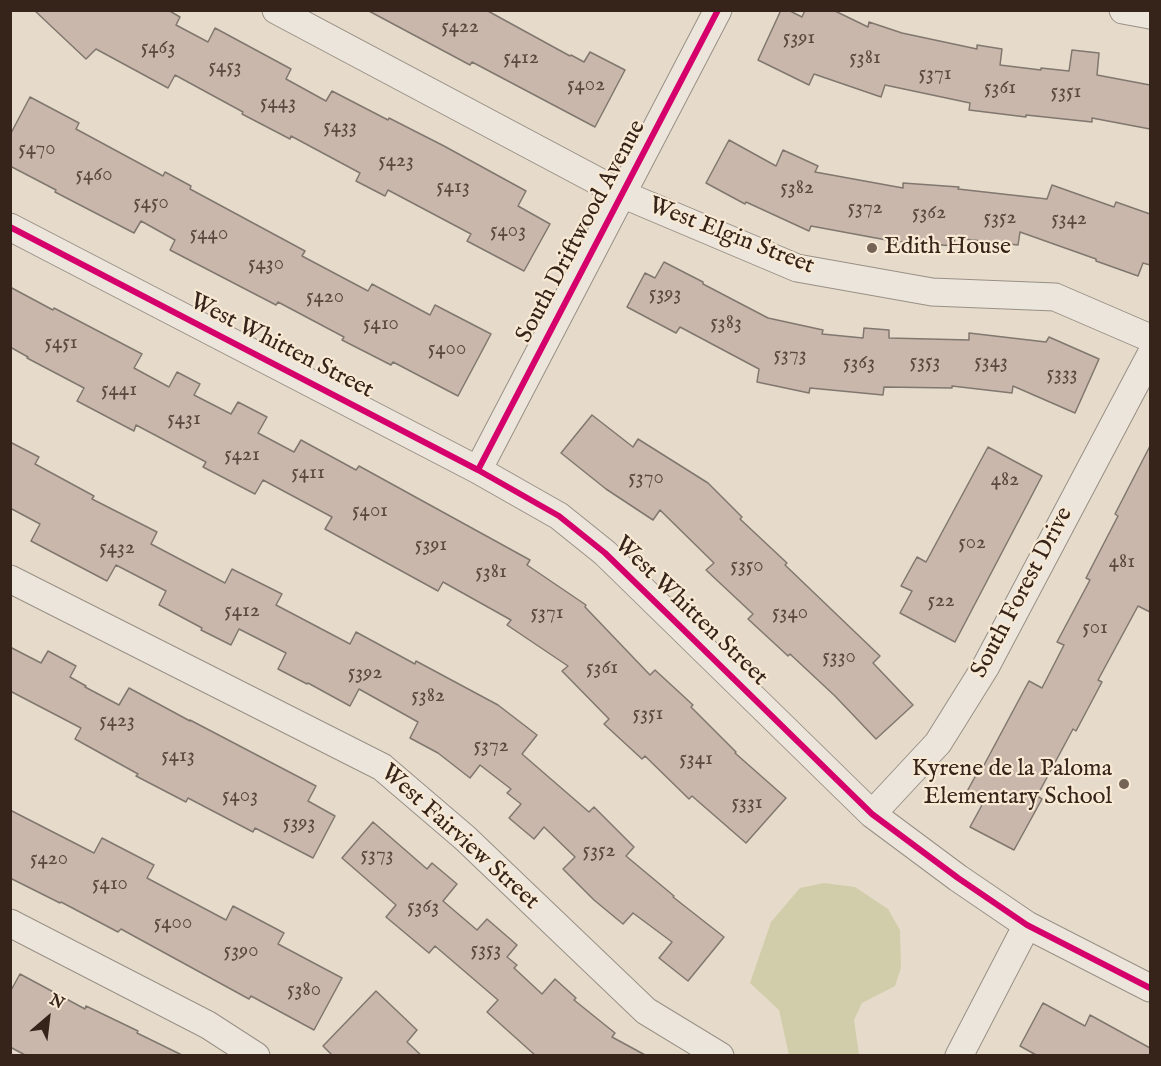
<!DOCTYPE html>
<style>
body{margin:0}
#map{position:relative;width:1161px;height:1066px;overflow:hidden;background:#e6dbca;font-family:"IM FELL English",serif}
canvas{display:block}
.frame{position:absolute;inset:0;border:12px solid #362319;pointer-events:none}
.north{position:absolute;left:18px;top:988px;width:60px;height:60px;-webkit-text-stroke:4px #f7e9d4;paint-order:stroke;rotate:28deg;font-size:16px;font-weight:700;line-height:24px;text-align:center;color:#362319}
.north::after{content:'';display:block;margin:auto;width:21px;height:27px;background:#362319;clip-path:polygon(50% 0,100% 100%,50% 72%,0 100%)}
</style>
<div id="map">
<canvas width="1161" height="1066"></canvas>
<div class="frame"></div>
<div class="north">N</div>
</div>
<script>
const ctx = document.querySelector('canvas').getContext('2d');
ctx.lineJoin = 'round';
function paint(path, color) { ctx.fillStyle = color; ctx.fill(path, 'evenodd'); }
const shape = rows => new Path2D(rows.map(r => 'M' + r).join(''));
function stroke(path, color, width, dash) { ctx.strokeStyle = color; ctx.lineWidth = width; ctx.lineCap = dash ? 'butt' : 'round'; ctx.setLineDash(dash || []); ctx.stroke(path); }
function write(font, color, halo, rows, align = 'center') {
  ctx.font = font + ' "IM FELL English",serif'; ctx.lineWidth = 4.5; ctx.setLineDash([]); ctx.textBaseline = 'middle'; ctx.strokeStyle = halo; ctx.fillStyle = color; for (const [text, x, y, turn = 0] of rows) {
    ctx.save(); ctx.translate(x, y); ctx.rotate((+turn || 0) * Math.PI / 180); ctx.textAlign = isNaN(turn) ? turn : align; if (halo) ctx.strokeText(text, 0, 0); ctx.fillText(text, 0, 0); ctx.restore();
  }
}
const green = shape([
 [824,883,855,887,888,909,900,930,901,968,895,986,862,1003,854,1020,859,1055,789,1055,779,1010,750,983,771,922,800,888]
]);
const building = shape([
 [34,10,168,10,180,17,176,25,208,42,215,28,291,69,286,79,326,101,332,91,388,120,389,118,444,146,526,191,518,206,550,224,524,271,467,241,471,234,388,190,385,196,356,181,360,173,291,136,290,139,242,114,243,112,175,75,168,88,96,49,86,59,34,10],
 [367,10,486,10,570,56,571,55,584,62,590,52,625,70,595,127,472,62,470,65,367,10],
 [781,10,788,10,802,17,805,10,833,10,868,27,869,22,902,33,977,49,977,45,1002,49,1000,65,1041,70,1041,68,1069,71,1072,50,1099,53,1097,75,1150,85,1150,129,1092,118,1092,122,1026,115,1026,117,969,110,970,103,885,85,881,97,814,74,809,85,758,60,781,10],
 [30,97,79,123,76,129,163,176,165,172,191,186,190,189,305,251,302,256,368,291,372,284,430,315,435,305,491,334,458,396,393,362,391,365,342,340,344,337,278,302,276,305,170,250,175,240,141,221,134,233,55,192,56,190,10,166,10,135,30,97],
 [729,140,776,166,783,150,818,166,815,172,903,188,903,183,959,187,958,189,1047,199,1052,185,1114,207,1116,202,1150,214,1150,265,1143,263,1138,276,1096,261,1096,259,1020,232,1018,245,955,238,954,246,892,241,811,226,809,231,746,202,745,204,706,183,729,140],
 [664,262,703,282,703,284,768,318,823,330,822,334,863,338,864,328,889,330,889,338,969,340,969,333,1046,342,1049,337,1099,359,1075,413,1013,386,1012,393,952,386,952,388,884,387,883,395,810,388,809,393,757,382,759,369,680,327,676,333,627,307,645,273,655,278,664,262],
 [10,287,53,310,54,308,142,354,134,368,169,387,177,372,200,384,194,395,231,414,238,402,267,417,258,433,294,452,301,440,356,470,359,466,530,560,527,565,586,605,585,607,650,675,655,670,693,705,691,707,736,752,735,753,786,798,746,843,692,796,689,799,645,756,642,759,604,724,609,719,562,671,568,666,507,625,511,620,443,582,438,591,325,529,332,517,263,480,255,494,203,467,206,462,136,425,134,431,77,401,84,388,27,358,28,357,10,347,10,287],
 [592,415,633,447,638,439,708,483,742,517,740,519,787,563,785,565,880,656,873,663,913,705,876,739,835,696,790,654,788,656,748,619,753,614,706,570,714,563,660,510,653,520,606,489,561,453,592,415],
 [10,442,39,457,35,464,94,496,92,499,157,532,151,544,225,583,232,569,282,594,276,605,350,644,356,632,415,664,416,661,498,705,537,735,522,754,589,812,594,807,634,847,626,856,674,896,673,897,724,937,688,981,659,958,672,942,633,913,623,924,594,900,563,869,575,857,544,827,534,839,509,818,521,804,507,793,511,789,480,765,470,778,438,753,410,738,418,722,359,689,350,706,308,683,307,684,278,669,286,653,239,629,231,645,201,630,202,628,159,605,166,591,116,565,107,581,31,541,40,524,10,508,10,442],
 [1150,446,1150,612,1138,606,1098,680,1102,682,1076,731,1073,729,1037,796,1042,799,1014,850,970,827,982,805,965,795,981,766,983,767,1029,681,1042,688,1064,645,1057,642,1090,580,1086,578,1118,516,1115,514,1150,446],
 [988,447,1042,476,955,642,900,613,912,591,901,586,917,557,926,562,988,447],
 [10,647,41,663,48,651,76,666,70,677,86,686,85,687,119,705,129,688,190,721,190,720,316,786,308,801,335,816,313,858,255,828,253,832,188,798,186,802,136,776,138,774,75,739,81,728,10,691,10,647],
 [10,810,94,853,102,838,154,865,147,878,226,920,233,906,284,933,278,944,342,978,314,1030,251,996,249,999,121,929,118,932,61,902,60,903,10,878,10,810],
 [373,822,427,869,432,863,457,884,443,901,477,930,487,919,517,945,507,957,517,965,514,968,542,994,555,979,576,998,574,1000,615,1033,612,1037,647,1056,536,1056,487,1012,498,1000,435,946,429,953,386,917,396,905,342,858,373,822],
 [20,974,85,1009,86,1006,138,1031,137,1033,184,1056,27,1056,10,1047,10,992,20,974],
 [376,991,417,1030,407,1042,422,1056,333,1056,323,1046,376,991],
 [1043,1003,1085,1026,1090,1015,1150,1048,1150,1056,1038,1056,1020,1046,1043,1003]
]);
const minor = shape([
 [276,10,622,194,797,268,932,292,1055,297,1150,338],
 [1123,10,1150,15],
 [10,227,478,470,559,516,605,553,872,814,958,878,1027,925,1150,988],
 [478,470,718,10],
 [10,579,382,767,465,838,646,1011,720,1056],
 [872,814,938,743,986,666,1150,356],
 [10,923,208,1025,256,1056],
 [959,1056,1027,925]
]);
const cycleway = shape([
 [10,227,478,470,559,516,605,553,872,814,958,878,1027,925,1150,988],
 [478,470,718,10]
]);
const markers = [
 [872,248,6,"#746357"],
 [1124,784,6,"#746357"]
];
const numberNames = [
 ["5422",460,28],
 ["5391",799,39],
 ["5463",158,49],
 ["5412",521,59],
 ["5381",865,59],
 ["5453",225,68],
 ["5371",935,75],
 ["5402",586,86],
 ["5361",1000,89],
 ["5351",1066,93],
 ["5443",278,104],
 ["5433",340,128],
 ["5470",37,150],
 ["5423",396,162],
 ["5460",94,176],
 ["5413",453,188],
 ["5382",797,189],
 ["5450",151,204],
 ["5372",865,209],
 ["5362",929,214],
 ["5352",1000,219],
 ["5342",1069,220],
 ["5403",508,232],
 ["5440",209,235],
 ["5430",266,265],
 ["5393",665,295],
 ["5420",325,298],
 ["5383",726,324],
 ["5410",381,325],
 ["5451",61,344],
 ["5400",447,350],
 ["5373",790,356],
 ["5353",925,363],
 ["5343",991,363],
 ["5363",859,364],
 ["5333",1062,375],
 ["5441",119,391],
 ["5431",184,420],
 ["5421",242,456],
 ["5411",308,474],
 ["5370",646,479],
 ["482",1005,481],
 ["5401",370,512],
 ["502",972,544],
 ["5391",431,546],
 ["5432",117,549],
 ["481",1122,563],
 ["5350",747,567],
 ["5381",491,573],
 ["522",941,602],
 ["5412",242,612],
 ["5371",547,614],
 ["5340",790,614],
 ["501",1095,629],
 ["5330",839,658],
 ["5361",602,669],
 ["5392",365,674],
 ["5382",428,697],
 ["5351",648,715],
 ["5423",117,722],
 ["5372",491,747],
 ["5413",178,757],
 ["5341",696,760],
 ["5403",240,797],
 ["5331",747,804],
 ["5393",299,824],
 ["5352",599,852],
 ["5373",377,856],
 ["5420",49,860],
 ["5410",110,885],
 ["5363",423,908],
 ["5400",173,924],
 ["5353",486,951],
 ["5390",241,952],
 ["5380",304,991]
];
const streetNames = [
 ["South Driftwood Avenue",582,232,-62],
 ["West Elgin Street",731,237,21],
 ["West Whitten Street",281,347,27],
 ["South Forest Drive",1023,593,-62],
 ["West Whitten Street",690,612,44],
 ["West Fairview Street",459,838,42]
];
const poiNames = [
 ["Edith House",884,248],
 ["Kyrene de la Paloma",1112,770,"right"],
 ["Elementary School",1112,798,"right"]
];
paint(green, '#d1cca9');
paint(building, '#c9b7ac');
stroke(building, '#80776e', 1.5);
stroke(minor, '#999085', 29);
stroke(minor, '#ebe5dc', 27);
stroke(cycleway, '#d6006c', 6);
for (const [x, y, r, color] of markers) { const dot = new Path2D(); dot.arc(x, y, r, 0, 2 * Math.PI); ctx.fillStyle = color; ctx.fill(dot); stroke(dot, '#f7e9d4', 2); }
write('21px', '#5b483e', null, numberNames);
write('24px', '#362319', '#f7e9d4', streetNames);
write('24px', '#362319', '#f7e9d4', poiNames, 'left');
</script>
